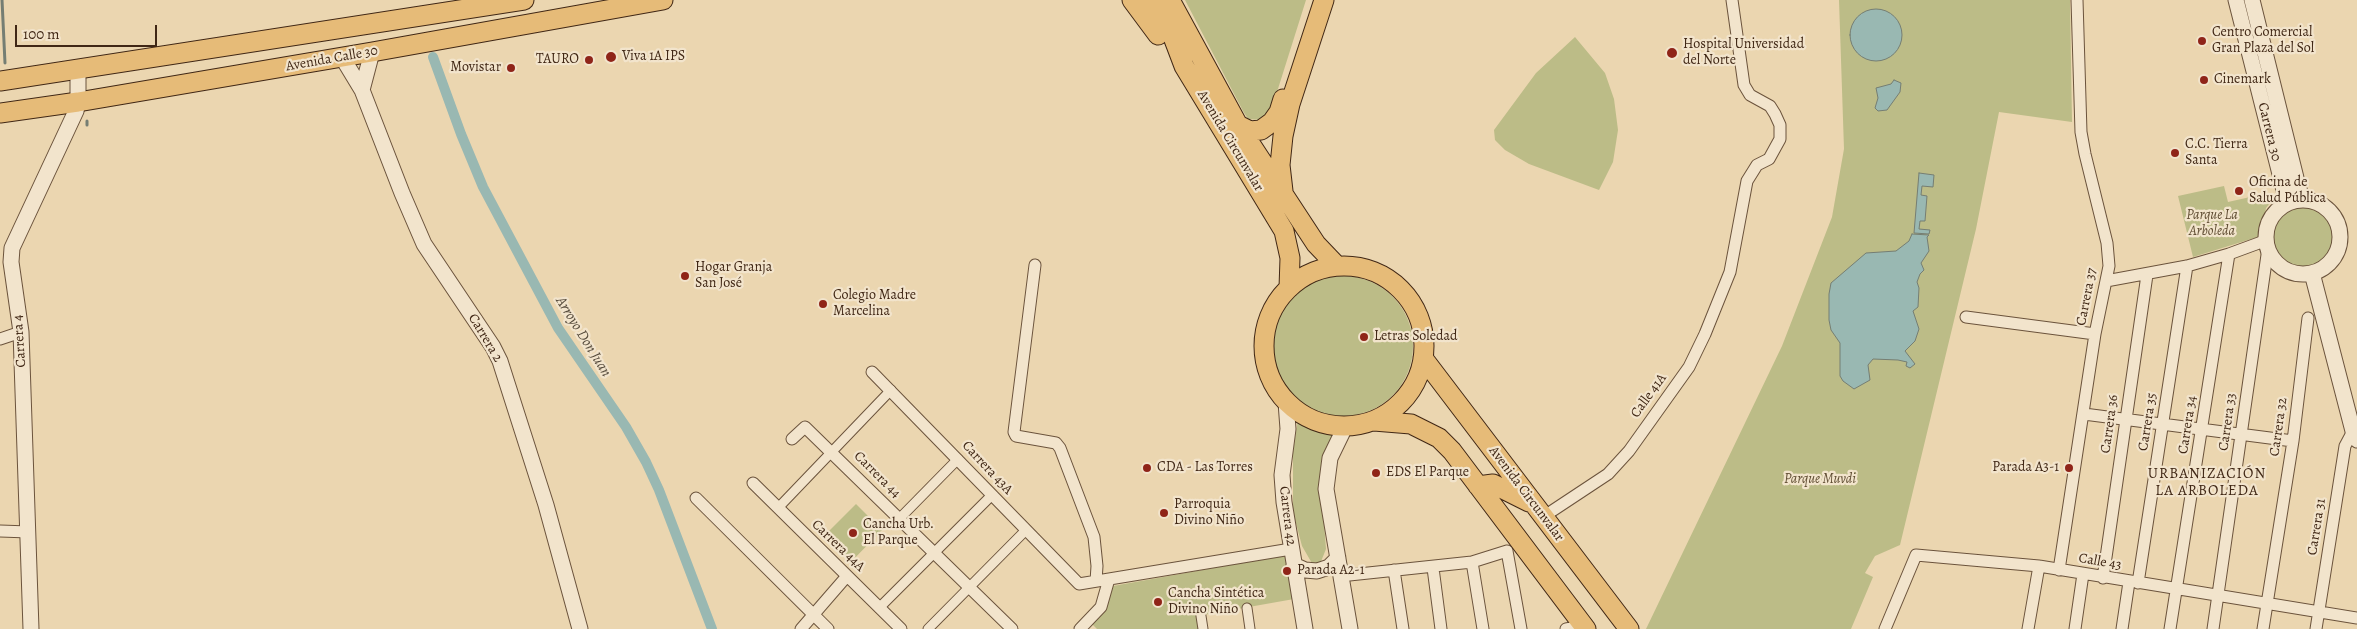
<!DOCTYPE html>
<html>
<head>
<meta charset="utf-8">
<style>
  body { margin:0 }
  #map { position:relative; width:2357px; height:629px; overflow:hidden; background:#ebd6b0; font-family:Alegreya,serif }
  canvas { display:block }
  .scale { position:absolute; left:15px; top:25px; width:142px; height:22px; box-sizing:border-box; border:2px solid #402715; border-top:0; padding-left:6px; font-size:15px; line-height:18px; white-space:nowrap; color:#402715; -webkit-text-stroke:4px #f2e4cc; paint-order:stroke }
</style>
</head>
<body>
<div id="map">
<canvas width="2357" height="629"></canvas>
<div class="scale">100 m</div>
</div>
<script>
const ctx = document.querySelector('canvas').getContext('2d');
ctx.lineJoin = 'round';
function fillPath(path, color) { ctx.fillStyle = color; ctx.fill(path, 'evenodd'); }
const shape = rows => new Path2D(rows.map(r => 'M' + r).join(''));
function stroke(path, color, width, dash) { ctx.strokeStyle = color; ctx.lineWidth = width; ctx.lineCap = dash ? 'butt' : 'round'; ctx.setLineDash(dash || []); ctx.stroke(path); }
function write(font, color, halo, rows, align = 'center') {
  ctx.font = font + ' Alegreya,serif'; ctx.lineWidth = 4.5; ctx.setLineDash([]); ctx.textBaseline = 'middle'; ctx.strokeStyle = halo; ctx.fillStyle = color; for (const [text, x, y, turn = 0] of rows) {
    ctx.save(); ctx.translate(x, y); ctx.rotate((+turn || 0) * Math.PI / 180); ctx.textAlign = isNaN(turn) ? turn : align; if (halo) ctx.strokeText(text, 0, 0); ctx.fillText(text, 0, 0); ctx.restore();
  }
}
fillPath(shape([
  [1185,0,1306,0,1271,111,1261,120,1248,119,1243,111],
  [1839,0,2070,0,2072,122,1999,112,1976,229,1900,545,1875,556,1865,573,1873,577,1851,629,1646,629,1782,346,1832,217,1844,149],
  [1575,37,1605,73,1614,99,1618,130,1613,162,1599,190,1529,164,1505,150,1495,140,1494,130,1536,73],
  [2224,186,2228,202,2268,193,2276,196,2266,208,2261,236,2193,257,2178,196],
  '2270 237a32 32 0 1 1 64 0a32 32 0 1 1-64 0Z',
  '1273 346a70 70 0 1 1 140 0a70 70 0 1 1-140 0Z',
  [1298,420,1315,429,1335,434,1321,483,1326,549,1320,564,1313,565,1302,546,1293,512,1293,451],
  [856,504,882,530,850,563,824,536],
  [1286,555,1294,599,1198,616,1200,629,1097,629,1089,621,1107,607,1113,586]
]), '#bcbc87');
const water = shape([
  '1850 35a26 26 0 1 1 52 0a26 26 0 1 1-52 0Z',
  [1894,80,1901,83,1900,92,1887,110,1878,111,1875,108,1878,98,1876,88,1891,84,1894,80],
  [1919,173,1934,175,1933,187,1922,186,1921,195,1927,196,1925,221,1920,221,1919,229,1930,230,1929,234,1914,233,1919,173],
  [1912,234,1929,235,1927,237,1929,251,1921,263,1924,270,1920,274,1917,282,1919,288,1918,307,1913,311,1919,329,1915,341,1905,351,1915,364,1910,368,1906,366,1907,362,1898,360,1873,359,1868,365,1870,380,1854,389,1843,381,1840,376,1840,343,1831,330,1829,320,1829,294,1831,283,1866,253,1896,251,1909,241,1912,234]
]);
fillPath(water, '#99b8b2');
stroke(water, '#757e73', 1);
stroke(shape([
  [2,0,5,63],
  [87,121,87,125]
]), '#757e73', 3);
stroke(shape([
  [433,57,461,134,483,187,558,328,626,427,646,462,659,490,712,629]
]), '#99b8b2', 10);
const pedestrian = shape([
  [778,508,891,390],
  [900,518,958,459],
  [879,608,992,495],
  [1247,608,1250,629],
  [1201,616,1203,629],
  [928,629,1026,530]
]);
const minor = shape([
  [1035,265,1014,432,1016,436,1056,443,1060,448,1094,537,1097,566,1096,581],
  [2106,281,2187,266,2229,254,2267,240],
  [1966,317,2095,334],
  [0,339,21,332],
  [872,372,1079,584,1291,549],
  [2084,414,2293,441],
  [792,439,805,427,1012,629],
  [753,483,901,629],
  [696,498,828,629],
  [1543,517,1608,474,1629,451,1689,367,1705,334,1730,272,1747,181,1757,165,1769,159,1780,139,1780,125,1775,114,1770,106,1750,95,1744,85,1732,0],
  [0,531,29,532],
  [1507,551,1521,629],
  [1472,562,1483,629],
  [1433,568,1441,629],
  [1394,570,1403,629],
  [2059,570,2095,334,2109,266,2107,243,2085,154,2081,132,2077,0],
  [1340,576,1472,562,1507,551],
  [2103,578,2147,275],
  [2138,583,2187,266],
  [801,629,847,576],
  [1080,629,1101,607,1109,579],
  [1566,629,1583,626],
  [1885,629,1916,555,2039,566,2357,618],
  [2028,629,2039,566],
  [2075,629,2083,574],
  [2122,629,2129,582],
  [2170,629,2229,254],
  [2213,629,2268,248],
  [2263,629,2293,441,2308,318],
  [2316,629,2345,446,2353,431]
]);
const tertiary = shape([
  [2236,0,2285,194,2284,205],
  [2252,0,2299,190,2305,200],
  [342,57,362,90,402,193,424,244,493,347,500,361,546,505,580,629],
  [362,90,372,52],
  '2266 237a37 37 0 1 1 74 0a37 37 0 1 1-74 0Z',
  [2312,273,2353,431,2357,440],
  [1286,402,1288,429,1282,475,1284,502,1305,629],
  [1345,427,1330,458,1326,489,1350,629],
  [1294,565,1305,570,1317,571,1329,567,1338,558],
  [31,629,21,332,11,262,12,248,76,111,78,102,78,69]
]);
const trunk = shape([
  [1132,0,1158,35],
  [1149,0,1173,37,1184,66,1284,231,1290,258,1289,288],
  [1170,0,1238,125,1316,244,1337,266],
  [0,81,524,0],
  [0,113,78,102,372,52,663,0],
  [1238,125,1250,131,1261,130,1272,122,1279,112,1283,99],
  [1283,191,1280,165,1283,136,1290,104,1324,0],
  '1264 346a80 80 0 1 1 160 0a80 80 0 1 1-160 0Z',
  [1423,358,1629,629],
  [1374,421,1411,424,1439,438,1452,451,1586,629],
  [1478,486,1493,484,1529,502]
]);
stroke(pedestrian, '#6b533c', 11);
stroke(minor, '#6b533c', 13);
stroke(tertiary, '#6b533c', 17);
stroke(trunk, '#402715', 21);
stroke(pedestrian, '#f2e4cc', 9);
stroke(minor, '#f2e4cc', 11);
stroke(tertiary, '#f2e4cc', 15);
stroke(trunk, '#e6bb78', 19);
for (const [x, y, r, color] of [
  [2202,41,5,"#8f2418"],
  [1672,53,6,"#8f2418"],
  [611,57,6,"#8f2418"],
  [589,60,5,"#8f2418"],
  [511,68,5,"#8f2418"],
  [2204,80,5,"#8f2418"],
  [2175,153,5,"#8f2418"],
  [2239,191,5,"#8f2418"],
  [685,276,5,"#8f2418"],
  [823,304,5,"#8f2418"],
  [1364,337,5,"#8f2418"],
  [1147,468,5,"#8f2418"],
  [2069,468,5,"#8f2418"],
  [1376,473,5,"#8f2418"],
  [1164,513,5,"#8f2418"],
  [853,533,5,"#8f2418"],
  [1287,571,5,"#8f2418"],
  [1158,602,5,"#8f2418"]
]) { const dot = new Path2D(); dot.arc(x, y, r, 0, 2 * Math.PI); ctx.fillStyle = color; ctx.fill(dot); stroke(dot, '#f2e4cc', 2); }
write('14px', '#402715', '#f2e4cc', [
  ["Centro Comercial",2212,33],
  ["Gran Plaza del Sol",2212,49],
  ["Hospital Universidad",1683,45],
  ["del Norte",1683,61],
  ["Viva 1A IPS",622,57],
  ["TAURO",579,60,"right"],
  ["Movistar",501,68,"right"],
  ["Cinemark",2214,80],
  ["C.C. Tierra",2185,145],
  ["Santa",2185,161],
  ["Oficina de",2249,183],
  ["Salud Pública",2249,199],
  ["Hogar Granja",695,268],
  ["San José",695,284],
  ["Colegio Madre",833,296],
  ["Marcelina",833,312],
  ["Letras Soledad",1374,337],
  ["CDA - Las Torres",1157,468],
  ["Parada A3-1",2059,468,"right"],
  ["EDS El Parque",1386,473],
  ["Parroquia",1174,505],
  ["Divino Niño",1174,521],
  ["Cancha Urb.",863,525],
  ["El Parque",863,541],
  ["Parada A2-1",1297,571],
  ["Cancha Sintética",1168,594],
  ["Divino Niño",1168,610]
], 'left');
write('14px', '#402715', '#f2e4cc', [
  ["Avenida Calle 30",332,59,-10],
  ["Carrera 30",2269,132,76],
  ["Avenida Circunvalar",1230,141,59],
  ["Carrera 37",2087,297,-79],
  ["Carrera 2",485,338,59],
  ["Carrera 4",20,341,-94],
  ["Calle 41A",1649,396,-54],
  ["Carrera 35",2148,422,-81],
  ["Carrera 33",2228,422,-82],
  ["Carrera 36",2110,424,-82],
  ["Carrera 34",2188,425,-81],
  ["Carrera 32",2279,427,-82],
  ["Carrera 43A",987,468,47],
  ["Carrera 44",877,475,45],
  ["Avenida Circunvalar",1526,494,53],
  ["Carrera 42",1287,516,83],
  ["Carrera 31",2317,527,-81],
  ["Carrera 44A",838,546,44],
  ["Calle 43",2100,562,10]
]);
write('italic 14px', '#5f4c32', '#f2e4cc', [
  ["Parque La",2212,216],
  ["Arboleda",2212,232],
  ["Parque Muvdi",1820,480]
]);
write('italic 15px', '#564b3c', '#f2e4cc', [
  ["Arroyo Don Juan",583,337,58]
]);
ctx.letterSpacing = '1px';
write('15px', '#402715', '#f2e4cc', [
  ["URBANIZACIÓN",2207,474],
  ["LA ARBOLEDA",2207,491]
]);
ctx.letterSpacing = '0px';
</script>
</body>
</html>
